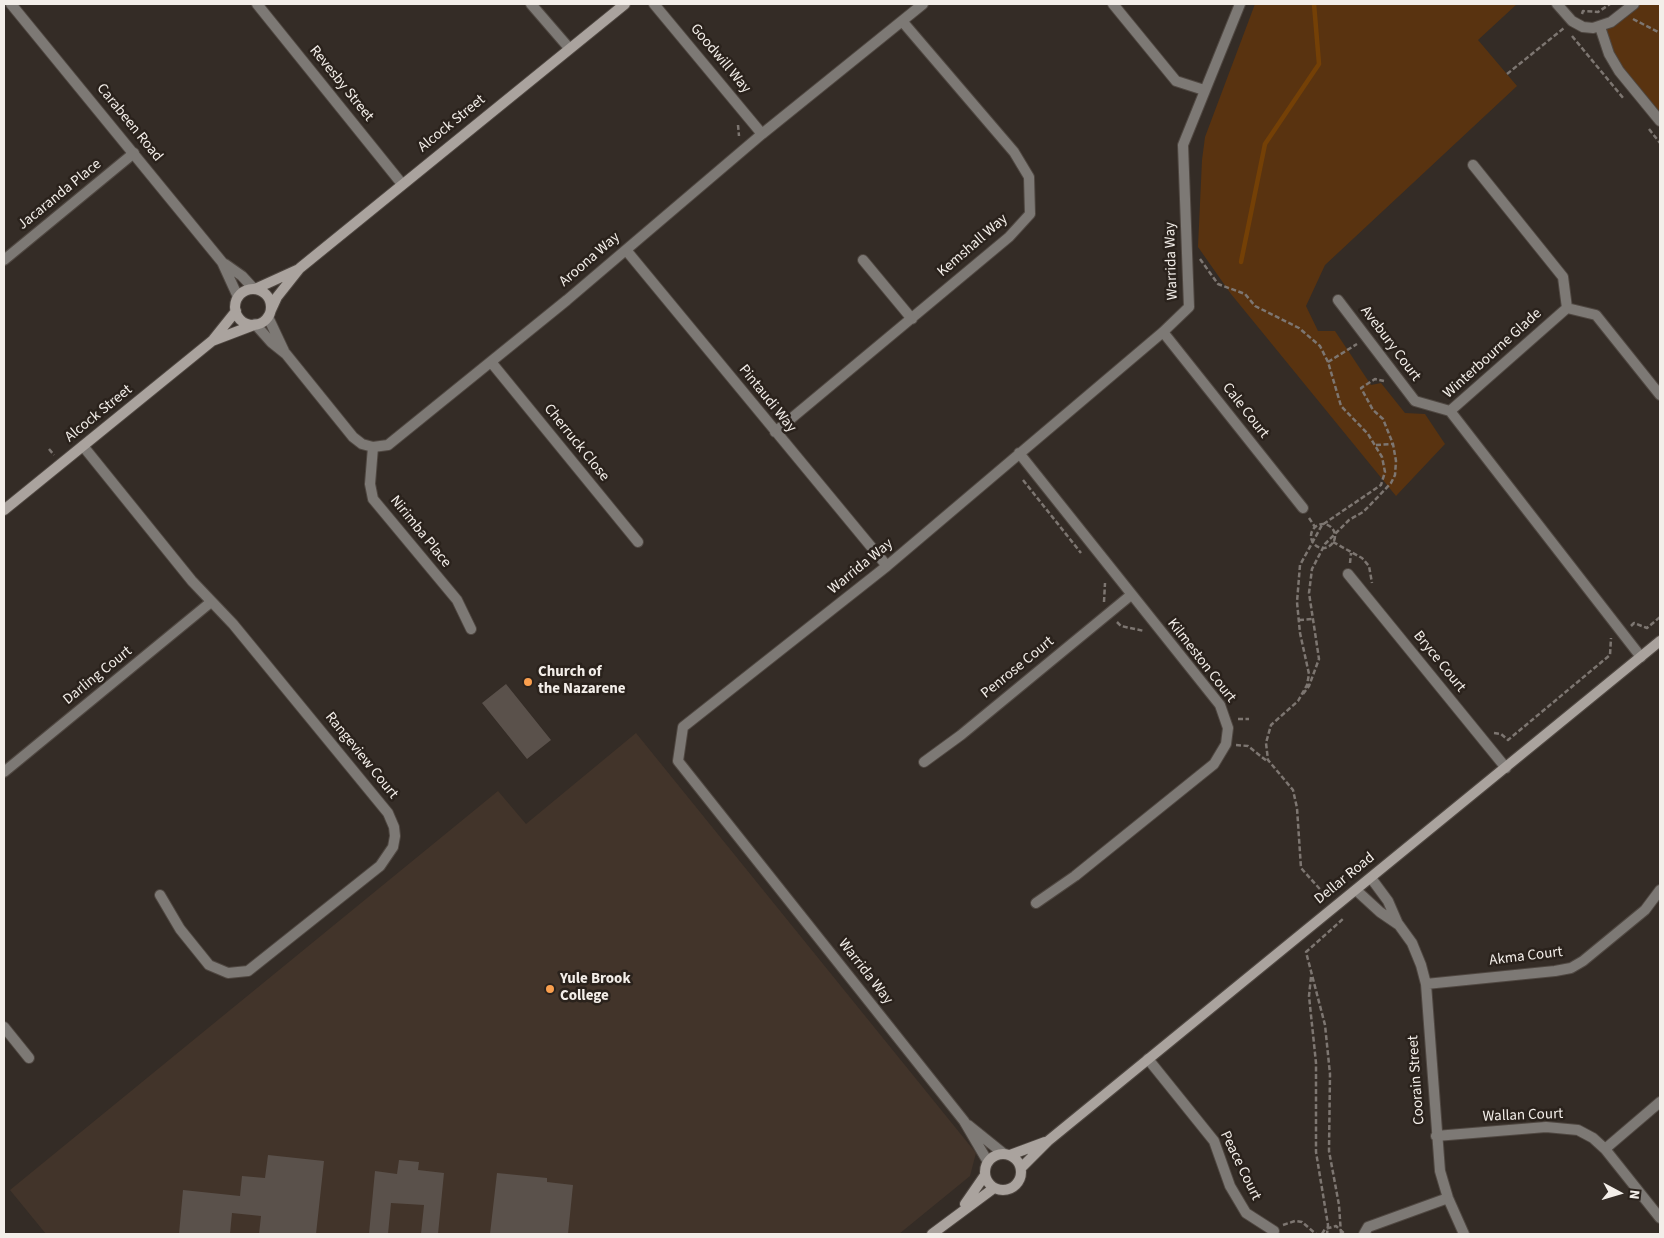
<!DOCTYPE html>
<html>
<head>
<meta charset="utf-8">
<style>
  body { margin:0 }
  #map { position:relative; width:1664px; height:1238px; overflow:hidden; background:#342c26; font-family:"Source Sans 3",sans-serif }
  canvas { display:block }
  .frame { position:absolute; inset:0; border:5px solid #f3eee9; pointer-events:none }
  .north { position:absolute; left:1594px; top:1168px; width:50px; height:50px; -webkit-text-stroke:4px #2a221c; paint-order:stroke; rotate:96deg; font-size:14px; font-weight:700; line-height:20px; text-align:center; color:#f3eee9 }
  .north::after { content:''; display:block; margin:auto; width:18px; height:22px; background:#f3eee9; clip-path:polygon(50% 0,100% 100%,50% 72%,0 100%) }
</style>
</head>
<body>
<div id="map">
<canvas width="1664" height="1238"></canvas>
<div class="frame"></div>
<div class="north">N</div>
</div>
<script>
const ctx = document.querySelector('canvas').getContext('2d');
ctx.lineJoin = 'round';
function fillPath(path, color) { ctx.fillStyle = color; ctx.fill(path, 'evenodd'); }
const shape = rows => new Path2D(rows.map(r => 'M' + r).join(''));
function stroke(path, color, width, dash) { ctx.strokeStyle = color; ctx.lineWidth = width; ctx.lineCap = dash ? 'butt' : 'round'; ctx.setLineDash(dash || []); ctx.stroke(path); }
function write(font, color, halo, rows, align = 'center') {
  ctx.font = font + ' "Source Sans 3",sans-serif'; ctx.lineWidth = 5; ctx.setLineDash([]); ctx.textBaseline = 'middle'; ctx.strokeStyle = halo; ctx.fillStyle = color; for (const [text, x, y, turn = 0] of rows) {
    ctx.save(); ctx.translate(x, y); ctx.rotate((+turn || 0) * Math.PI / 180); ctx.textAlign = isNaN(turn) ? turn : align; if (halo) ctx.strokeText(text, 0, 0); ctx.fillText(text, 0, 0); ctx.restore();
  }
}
fillPath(shape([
  [636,733,976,1153,970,1176,899,1234,46,1234,10,1190,498,791,526,824]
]), '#42342a');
fillPath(shape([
  [1255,4,1517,4,1478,40,1517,86,1325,265,1306,306,1318,331,1335,331,1371,385,1381,383,1405,413,1425,414,1445,444,1396,496,1231,294,1198,247,1202,160,1205,137],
  [1630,4,1660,4,1660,118,1606,47,1600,27]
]), '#593310');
stroke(shape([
  [1241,262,1265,144,1319,64,1314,4]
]), '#744006', 4.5);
fillPath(shape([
  [506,684,551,740,527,759,482,703],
  [268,1155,324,1161,316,1234,259,1234,261,1216,232,1213,230,1234,179,1234,183,1190,240,1196,242,1176,265,1178],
  [399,1160,419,1162,418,1170,444,1173,438,1234,421,1234,424,1205,391,1203,388,1234,369,1234,375,1171,397,1174],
  [497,1173,547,1178,547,1182,573,1185,568,1234,490,1234]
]), '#5a514b');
const minor = shape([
  [257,4,402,184],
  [531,4,569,48],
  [654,4,762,134],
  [1113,4,1176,81,1204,90],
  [1557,4,1572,21,1583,27,1593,28,1611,22,1634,4],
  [1600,27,1609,54,1619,71,1660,121],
  [1473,165,1563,277,1567,308,1450,411,1641,657],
  [626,250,887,566],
  [4,260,134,153],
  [863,260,912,319],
  [1338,300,1415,401,1450,411],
  [1567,308,1596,315,1660,395],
  [268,317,284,351],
  [255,324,271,342,286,354,353,437,362,444,373,447,388,445,567,300,762,134,923,4],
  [1163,332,1303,508],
  [491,362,638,542],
  [775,432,1009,237,1030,214,1029,177,1014,152,902,21],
  [83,446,192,581,233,624,388,813,394,827,395,836,393,847,380,866,248,971,228,973,209,965,180,929,160,895],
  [373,447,370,484,373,499,457,600,471,629],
  [1019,453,1220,705,1228,728,1226,744,1214,764,1075,876,1036,903],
  [1348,574,1506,768],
  [924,762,961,735,1131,595],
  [4,772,211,602],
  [1371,878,1388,901,1398,924],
  [1356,890,1380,912,1399,925,1412,943,1421,965,1426,984,1440,1171,1448,1198,1464,1234],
  [1426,984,1555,971,1571,968,1583,961,1645,910,1660,890],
  [4,1027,29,1058],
  [1148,1059,1214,1141,1230,1186,1246,1213,1274,1231],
  [968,1125,1004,1154],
  [1436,1136,1546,1127,1578,1130,1593,1138,1605,1149,1660,1218],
  [1605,1149,1660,1102],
  [988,1162,964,1121,678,761,683,727,887,566,1163,332,1189,307,1183,145,1240,4],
  [1364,1234,1368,1227,1448,1198]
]);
const tertiary = shape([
  [11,4,222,262,238,297],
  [225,264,242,276,254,289]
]);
const secondary = shape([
  [255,289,299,269],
  '235 307a18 18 0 1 1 36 0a18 18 0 1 1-36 0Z',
  [271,310,277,297,300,268,625,4],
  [212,341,254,325],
  [4,510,212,341,236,311],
  '985 1172a18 18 0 1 1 36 0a18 18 0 1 1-36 0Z',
  [1010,1155,1045,1142],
  [1021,1168,1048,1141,1660,641],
  [965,1204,985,1175],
  [932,1234,994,1188]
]);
stroke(minor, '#4f4741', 12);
stroke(tertiary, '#4f4741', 12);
stroke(secondary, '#4f4741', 12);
stroke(shape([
  [1582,14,1583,11,1598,12,1610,4],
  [1633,19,1660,33],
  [1572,36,1624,99],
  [1507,74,1564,28],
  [738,125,739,136],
  [1649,129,1660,143],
  [1200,259,1218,284,1245,294,1255,306,1299,328,1320,346,1328,362,1341,406,1368,434,1382,457,1385,472,1381,485,1322,525,1300,565,1297,602,1300,633,1309,674,1307,685,1298,701,1271,725,1266,743,1268,760,1293,790,1297,808,1301,868,1327,897],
  [1328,362,1357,344],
  [1376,445,1393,444],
  [49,449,54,455],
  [1023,480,1081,553],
  [1309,518,1315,527],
  '1311 536a12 12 0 1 1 24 0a12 12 0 1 1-24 0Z',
  [1333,542,1362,558,1369,566,1372,583],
  [1350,563,1351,553],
  [1104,602,1105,583],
  [1299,620,1313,619],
  [1117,622,1121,626,1144,631],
  [1631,626,1634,623,1647,628,1660,617],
  [1303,694,1309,686,1319,659,1309,593,1312,569,1325,544,1349,520,1363,512,1375,500,1391,483,1395,475,1396,461,1393,444,1383,419,1373,410,1361,388,1375,379,1384,381],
  [1238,719,1249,719],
  [1494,733,1501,734,1508,740,1610,655,1611,638],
  [1236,745,1248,746,1268,762],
  [1311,977,1309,996,1316,1063,1316,1152,1328,1225,1327,1234],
  [1283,1225,1295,1221,1302,1222,1316,1234],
  [1322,1234,1325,1229,1336,1226,1345,1234],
  [1341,1234,1339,1205,1329,1151,1330,1074,1325,1025,1306,952,1344,918]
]), '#7d7671', 2.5, [5, 2.5]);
stroke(minor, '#7d7975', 10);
stroke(tertiary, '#7d7975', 10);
stroke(secondary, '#aaa39e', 10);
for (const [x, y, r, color] of [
  [528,682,5,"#fa9f4e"],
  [550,989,5,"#fa9f4e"]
]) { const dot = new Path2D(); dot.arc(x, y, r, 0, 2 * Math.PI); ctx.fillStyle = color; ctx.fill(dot); stroke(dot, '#2a221c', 2); }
write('15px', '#f3eee9', '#2a221c', [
  ["Goodwill Way",720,59,50],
  ["Revesby Street",341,84,51],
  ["Carabeen Road",129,123,51],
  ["Alcock Street",452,124,-39],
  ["Jacaranda Place",60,195,-39],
  ["Kemshall Way",973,246,-41],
  ["Aroona Way",590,260,-41],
  ["Warrida Way",1172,261,-92],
  ["Avebury Court",1390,344,53],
  ["Winterbourne Glade",1493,354,-42],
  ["Pintaudi Way",767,399,51],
  ["Cale Court",1245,411,52],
  ["Alcock Street",99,414,-39],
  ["Cherruck Close",576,443,51],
  ["Nirimba Place",420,532,51],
  ["Warrida Way",861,567,-39],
  ["Kilmeston Court",1201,661,52],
  ["Bryce Court",1439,662,51],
  ["Penrose Court",1018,668,-39],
  ["Darling Court",98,676,-39],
  ["Rangeview Court",361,756,51],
  ["Dellar Road",1345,879,-39],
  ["Akma Court",1526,957,-7],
  ["Warrida Way",865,972,52],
  ["Coorain Street",1417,1080,-94],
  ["Wallan Court",1523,1116,-2],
  ["Peace Court",1240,1166,64]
]);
write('bold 15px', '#f3eee9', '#2a221c', [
  ["Church of",538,673],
  ["the Nazarene",538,690],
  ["Yule Brook",560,980],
  ["College",560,997]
], 'left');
</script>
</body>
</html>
